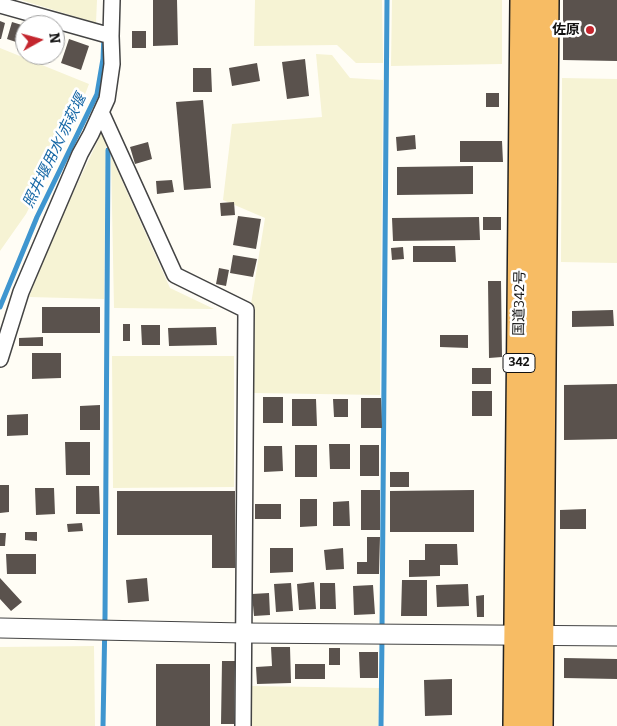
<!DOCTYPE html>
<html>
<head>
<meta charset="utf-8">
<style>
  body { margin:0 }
  #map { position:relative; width:617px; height:726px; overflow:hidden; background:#fffdf5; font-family:Bitter,serif }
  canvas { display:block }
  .north { position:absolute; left:15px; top:15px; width:50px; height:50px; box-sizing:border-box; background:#fff; border:1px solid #a0a0a0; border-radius:50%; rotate:83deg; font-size:14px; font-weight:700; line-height:20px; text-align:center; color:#111 }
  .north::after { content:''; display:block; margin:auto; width:18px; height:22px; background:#c4262e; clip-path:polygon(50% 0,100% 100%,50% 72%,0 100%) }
</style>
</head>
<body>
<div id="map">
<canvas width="617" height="726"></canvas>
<div class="north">N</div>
</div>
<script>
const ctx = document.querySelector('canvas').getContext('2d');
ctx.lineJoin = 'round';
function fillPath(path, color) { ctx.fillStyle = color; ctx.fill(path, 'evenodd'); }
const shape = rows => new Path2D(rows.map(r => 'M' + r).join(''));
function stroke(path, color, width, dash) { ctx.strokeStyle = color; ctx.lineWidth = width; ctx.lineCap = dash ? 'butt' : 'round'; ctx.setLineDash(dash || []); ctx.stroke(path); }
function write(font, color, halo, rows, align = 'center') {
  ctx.font = font + ' Bitter,"Noto Sans JP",serif'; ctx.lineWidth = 5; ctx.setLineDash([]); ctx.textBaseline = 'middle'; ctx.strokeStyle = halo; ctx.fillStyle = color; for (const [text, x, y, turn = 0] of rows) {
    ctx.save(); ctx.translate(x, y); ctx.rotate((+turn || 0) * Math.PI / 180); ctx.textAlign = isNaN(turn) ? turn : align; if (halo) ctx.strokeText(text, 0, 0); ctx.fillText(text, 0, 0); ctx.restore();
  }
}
fillPath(shape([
  [21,0,97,0,96,23],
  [255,0,382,0,383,63,356,63,337,45,254,46],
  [392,0,502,0,502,64,391,66],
  [0,48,89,84,81,105,26,214,0,251],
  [316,54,332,55,350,78,383,80,380,395,254,393,251,304,265,218,223,200,232,124,322,117],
  [562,78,617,79,617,263,561,262],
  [102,132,106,139,104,299,29,297,53,235],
  [111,156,170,288,214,309,114,308],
  [112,356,234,356,234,487,113,488],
  [94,646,95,726,0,726,0,647],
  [250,686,379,688,378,726,250,726]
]), '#f6f3d4');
stroke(shape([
  [0,307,37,217,97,94,103,59,104,35],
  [382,629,387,0],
  [103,726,105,616,108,150],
  [381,726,382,638]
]), '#3f96cf', 5);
fillPath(shape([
  [153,0,177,0,178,45,153,46],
  [563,0,617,0,617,61,563,60],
  [0,21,5,23,1,39,0,39],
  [12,22,25,26,25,45,7,39],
  [132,31,146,31,146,48,132,48],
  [69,39,89,46,81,70,61,63],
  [305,59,309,96,287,99,282,62],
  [257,63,260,81,232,86,229,68],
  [193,68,211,68,212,92,193,92],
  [486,93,499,93,499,107,486,107],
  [203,100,211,188,184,190,176,102],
  [415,135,416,149,397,151,396,137],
  [460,141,502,141,503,162,460,162],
  [148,142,152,159,135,164,130,147],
  [473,166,473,194,397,195,397,167],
  [172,180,174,192,157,194,156,181],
  [234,202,235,215,221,216,220,203],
  [238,216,261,219,256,249,233,245],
  [479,217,480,240,393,241,392,218],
  [483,217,501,217,501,230,483,230],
  [413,246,455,246,456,262,413,262],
  [403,247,404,259,392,260,391,248],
  [233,255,257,259,253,277,230,273],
  [219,268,229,270,226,286,216,284],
  [488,281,501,281,502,357,489,358],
  [42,307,100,307,100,333,42,333],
  [613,310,614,326,572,327,572,311],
  [123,324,130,324,130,341,123,341],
  [141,325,160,325,160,345,142,345],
  [216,327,217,345,169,346,168,328],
  [440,335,468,335,468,348,440,347],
  [43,337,43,346,19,346,19,338],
  [32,353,61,353,61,378,32,379],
  [472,368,491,368,491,384,472,384],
  [617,384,617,439,564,440,564,385],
  [472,391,492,391,492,416,472,416],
  [263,397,283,397,283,423,263,423],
  [361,398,381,398,382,428,361,428],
  [292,399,316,399,317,426,292,426],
  [333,399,348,399,348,417,334,417],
  [100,405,100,430,80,430,80,406],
  [28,414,28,435,7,436,7,415],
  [65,442,90,442,90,475,66,475],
  [329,444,350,444,350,469,330,469],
  [295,445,317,445,317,477,295,477],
  [360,445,379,445,379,476,360,476],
  [264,446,282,446,283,471,264,472],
  [390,472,409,472,409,487,390,487],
  [0,485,9,485,9,512,0,513],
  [76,486,99,486,100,514,76,514],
  [35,488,54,488,55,514,36,515],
  [361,490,380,490,380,530,361,530],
  [474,490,474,532,390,532,390,491],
  [117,491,235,491,235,568,212,568,212,535,117,535],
  [300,499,317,499,317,526,300,527],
  [349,501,350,526,333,526,333,502],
  [255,504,281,504,281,519,255,519],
  [586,509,586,529,560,529,560,510],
  [82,523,83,531,68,532,67,524],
  [25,532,37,532,37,541,25,540],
  [0,533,6,533,5,546,0,546],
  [367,537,380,537,379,574,357,574,357,562,367,562],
  [425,544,457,544,458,565,440,565,440,576,409,577,409,560,425,560],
  [270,548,293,548,293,572,270,573],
  [343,548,344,569,326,570,324,550],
  [6,554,36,554,36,574,7,574],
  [0,578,22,602,11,611,0,599],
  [147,578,149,601,128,603,126,580],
  [402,580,427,580,427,616,401,616],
  [314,582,316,609,299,610,297,584],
  [291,583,293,611,276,612,274,584],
  [320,583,335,583,336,609,320,609],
  [468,584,469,606,437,607,436,585],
  [373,585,375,614,354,615,353,586],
  [269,593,270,615,254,616,252,594],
  [484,595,484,617,477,617,476,596],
  [271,647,290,647,291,683,257,684,256,667,272,666],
  [329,648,340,648,340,665,329,665],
  [359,652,378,652,378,678,360,678],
  [564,658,617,659,617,679,564,678],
  [222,661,235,661,234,724,221,724],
  [156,664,210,664,210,726,156,726],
  [295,664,325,664,325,679,295,679],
  [452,679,452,715,425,716,424,680]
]), '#5a524d');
const minor = shape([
  [0,5,111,36],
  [101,112,175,275,246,310,243,726],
  [0,359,21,292,80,154,91,134,107,99,112,64,111,36,112,0]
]);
const tertiary = shape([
  [0,628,244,633,617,636]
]);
const trunk = shape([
  [516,726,523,0],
  [540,726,546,0]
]);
stroke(minor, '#444', 18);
stroke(tertiary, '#444', 21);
stroke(trunk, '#222', 28);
stroke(minor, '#fff', 15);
stroke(tertiary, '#fff', 19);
stroke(trunk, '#f7bc64', 25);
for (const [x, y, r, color] of [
  [590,30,5,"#c4262e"]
]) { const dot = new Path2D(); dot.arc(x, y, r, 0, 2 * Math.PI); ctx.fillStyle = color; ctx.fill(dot); stroke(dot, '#fff', 2); }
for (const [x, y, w] of [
  [519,363,32]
]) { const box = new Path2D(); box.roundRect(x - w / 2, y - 9.5, w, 19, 4); ctx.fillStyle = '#fff'; ctx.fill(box); stroke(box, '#111', 1); }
write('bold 12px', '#111', null, [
  ["342",519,363]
]);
write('bold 14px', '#111', '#fff', [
  ["佐原",580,30]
], 'right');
write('14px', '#111', '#fff', [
  ["国道342号",520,303,-89]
]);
write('italic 15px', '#1768a6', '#fff', [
  ["照井堰用水/赤萩堰",55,151,-64]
]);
</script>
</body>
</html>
